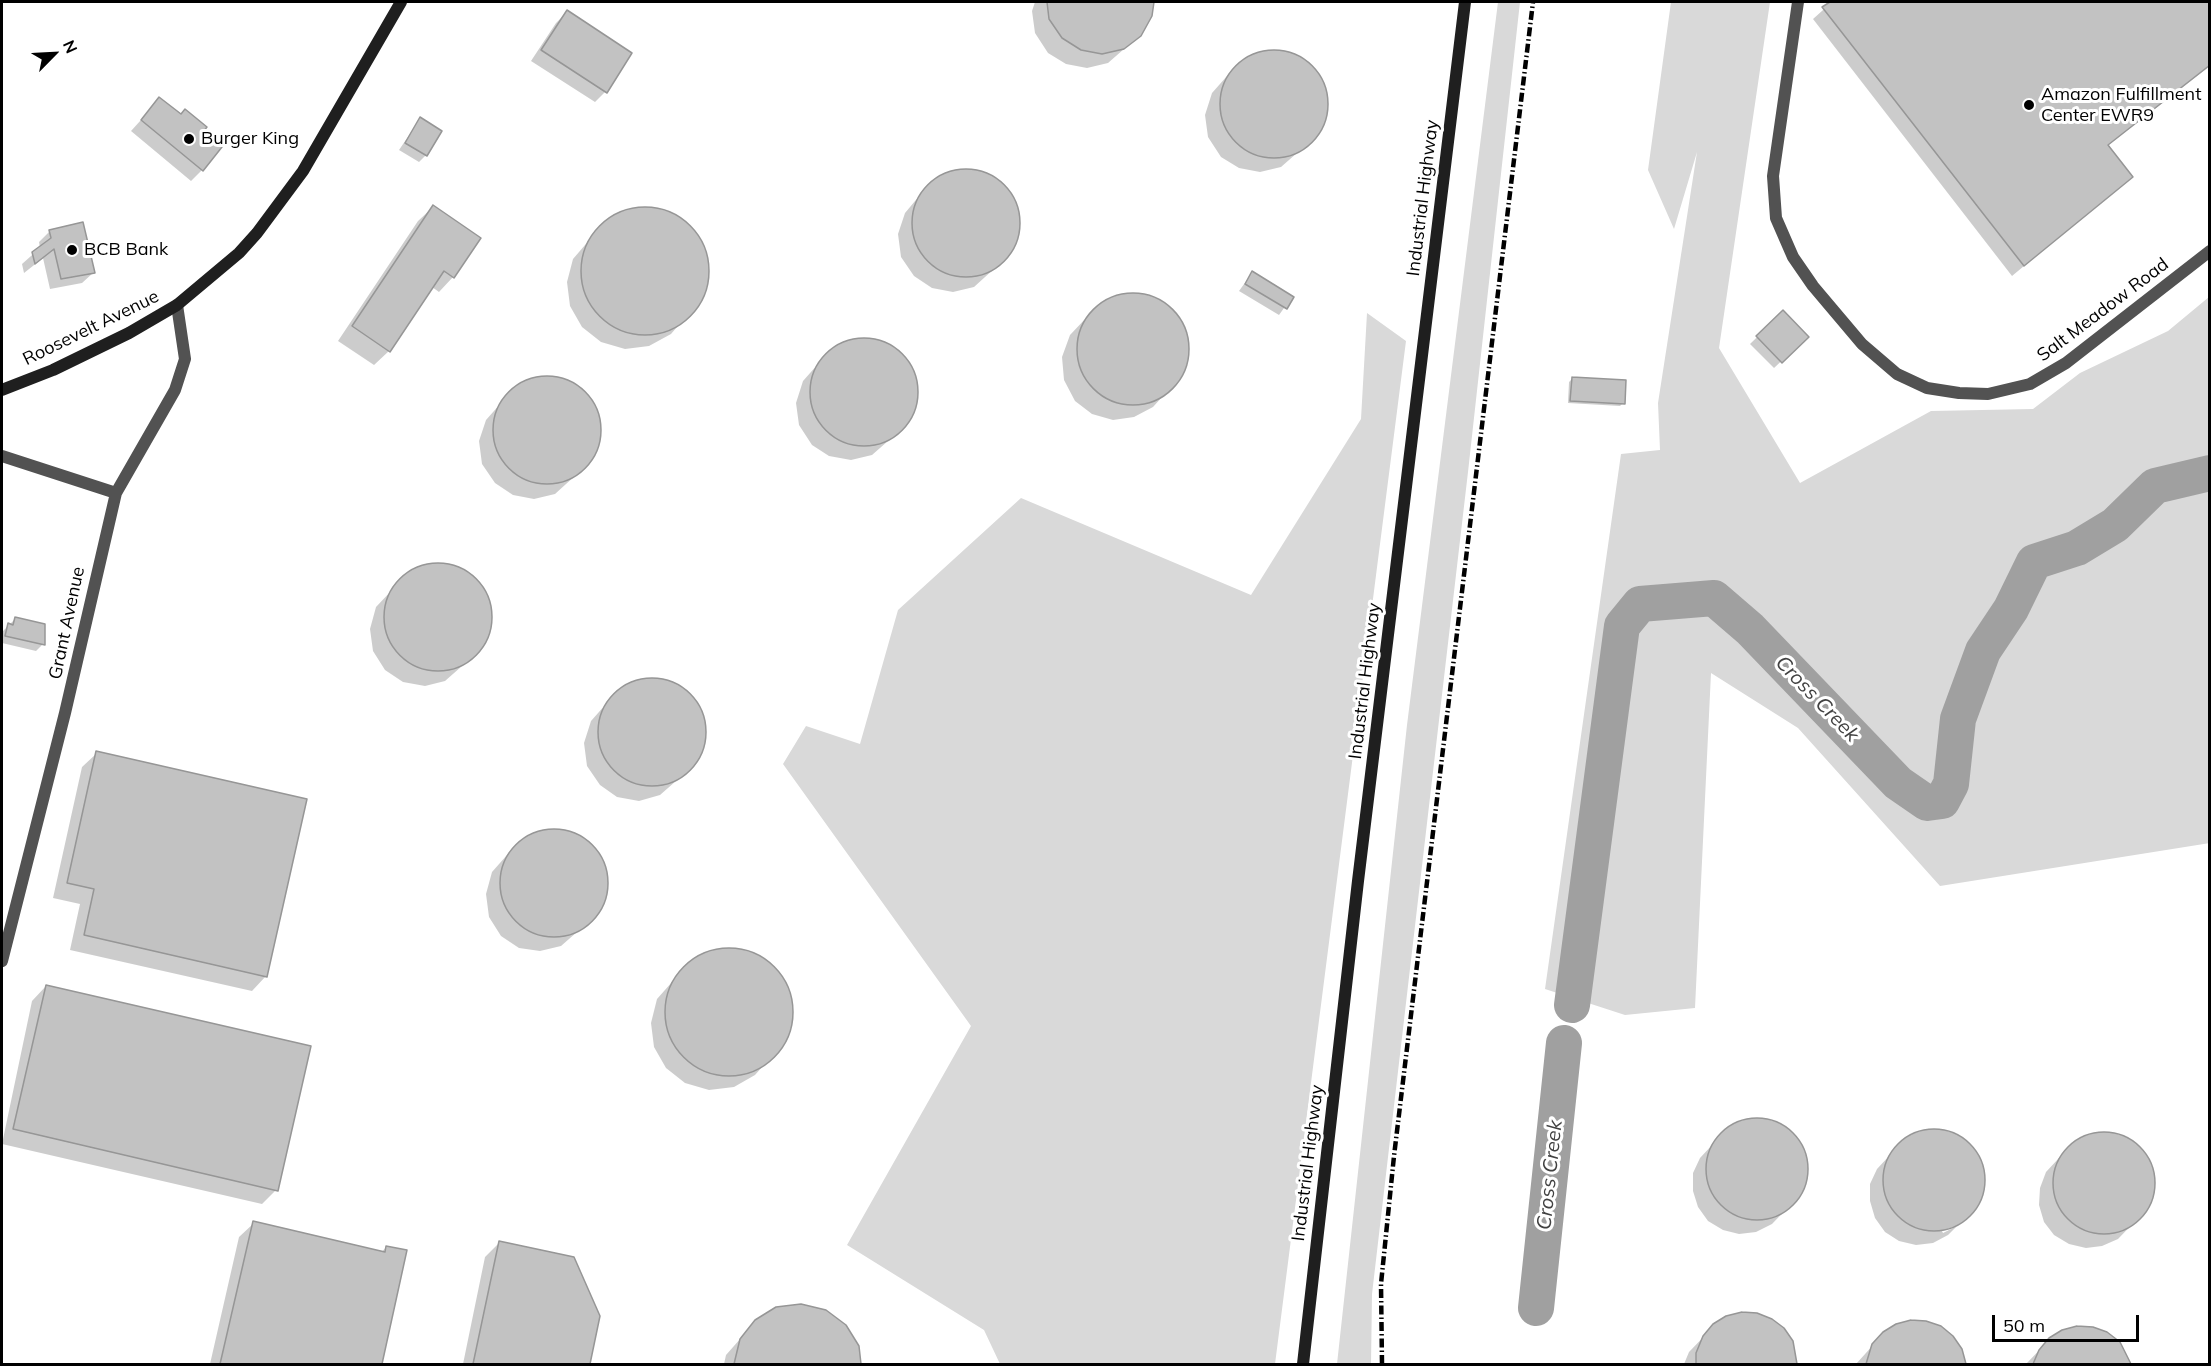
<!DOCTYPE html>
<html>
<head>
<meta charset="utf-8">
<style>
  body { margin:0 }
  #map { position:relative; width:2211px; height:1366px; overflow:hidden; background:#fff; font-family:Mulish,sans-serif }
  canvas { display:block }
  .frame { position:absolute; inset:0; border:3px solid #000; pointer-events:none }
  .north { position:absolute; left:24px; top:24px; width:60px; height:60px; -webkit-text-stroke:4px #fff; paint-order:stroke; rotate:66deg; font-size:16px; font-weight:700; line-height:24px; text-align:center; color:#000 }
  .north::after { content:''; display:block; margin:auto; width:21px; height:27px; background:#000; clip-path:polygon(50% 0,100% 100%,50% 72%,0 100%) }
  .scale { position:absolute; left:1992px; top:1315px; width:147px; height:27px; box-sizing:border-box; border:3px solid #000; border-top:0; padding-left:8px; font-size:18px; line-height:21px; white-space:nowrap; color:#000; -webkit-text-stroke:4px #fff; paint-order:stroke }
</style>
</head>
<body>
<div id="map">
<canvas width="2211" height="1366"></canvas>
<div class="frame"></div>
<div class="north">N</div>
<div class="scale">50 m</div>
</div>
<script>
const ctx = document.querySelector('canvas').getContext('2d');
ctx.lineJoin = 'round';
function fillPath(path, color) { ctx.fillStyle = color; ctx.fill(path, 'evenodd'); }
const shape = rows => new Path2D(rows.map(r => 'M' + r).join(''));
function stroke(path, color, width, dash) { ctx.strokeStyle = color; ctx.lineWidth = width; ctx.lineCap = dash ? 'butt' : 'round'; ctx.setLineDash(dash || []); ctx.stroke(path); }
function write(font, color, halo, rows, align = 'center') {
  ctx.font = font + ' Mulish,sans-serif'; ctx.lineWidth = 6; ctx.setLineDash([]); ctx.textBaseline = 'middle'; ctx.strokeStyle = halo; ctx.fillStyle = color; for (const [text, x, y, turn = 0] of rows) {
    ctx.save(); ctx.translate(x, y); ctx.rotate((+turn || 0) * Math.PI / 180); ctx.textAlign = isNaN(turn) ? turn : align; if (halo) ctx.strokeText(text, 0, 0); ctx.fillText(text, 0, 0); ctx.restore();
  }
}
fillPath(shape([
  [1498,2,1520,2,1468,472,1372,1294,1371,1364,1337,1364,1407,725],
  [1671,2,1770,2,1719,348,1800,483,1931,411,2033,409,2080,373,2168,331,2209,297,2210,843,1940,886,1798,728,1711,673,1695,1008,1625,1015,1545,989,1621,454,1660,450,1658,403,1697,152,1674,229,1648,170],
  [1367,313,1406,341,1275,1364,1000,1364,984,1330,847,1245,971,1026,783,764,806,726,860,744,898,610,1021,498,1251,595,1361,419]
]), '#d9d9d9');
fillPath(shape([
  [1035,2,1152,2,1151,16,1140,35,1108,63,1087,68,1066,64,1048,53,1035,33,1032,11],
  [1832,2,2210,2,2210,66,2107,146,2131,177,2012,276,1813,19],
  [567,12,605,92,595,102,531,61,556,23],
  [1263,52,1286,52,1301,58,1313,69,1322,83,1326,98,1324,120,1313,139,1281,167,1260,172,1239,168,1221,157,1208,137,1205,115,1212,93,1227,76,1242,61],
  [160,99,201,132,202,170,191,181,131,131],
  [420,119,426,155,419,162,399,150],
  [956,171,979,172,994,178,1006,189,1015,202,1019,218,1017,239,1006,258,974,287,953,292,932,288,914,276,901,257,898,234,905,213,920,195,936,180],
  [433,207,453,277,439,292,432,287,389,351,374,365,338,341,418,221],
  [648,208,672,214,692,229,704,250,708,274,701,299,671,334,649,346,625,349,601,342,582,327,570,306,567,282,573,259,603,224,624,211],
  [50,231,93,273,82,283,50,289,43,258,24,273,22,264,40,248,39,242],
  [1252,273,1292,297,1279,315,1239,291],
  [1123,294,1147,295,1164,304,1178,317,1186,335,1188,354,1182,375,1153,407,1134,417,1113,420,1092,414,1075,401,1064,380,1062,357,1070,335,1086,318,1102,303],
  [1783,312,1807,337,1774,368,1750,344],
  [854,340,877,340,892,347,904,357,913,371,917,386,914,408,904,427,872,455,851,460,829,456,812,445,799,425,796,403,803,381,818,364,833,349],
  [537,378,560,379,575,385,587,396,596,409,600,425,598,446,587,465,555,494,534,499,513,495,495,483,482,464,479,441,486,420,501,403,516,387],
  [1572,379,1623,403,1620,406,1568,403,1569,382],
  [428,566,451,566,465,572,478,583,486,597,490,612,488,634,478,652,445,681,425,686,403,682,385,670,373,651,370,629,376,607,392,590,407,574],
  [15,619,43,644,36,651,2,643,2,632],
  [642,680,665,681,680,687,692,697,701,711,705,726,703,748,692,767,660,795,639,801,617,797,600,785,587,766,584,743,591,721,606,704,621,689],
  [97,753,266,976,252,991,70,950,80,904,53,898,82,767],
  [543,831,566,832,581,838,593,848,602,862,606,878,604,899,593,918,561,946,540,951,519,948,501,936,489,917,486,894,492,872,507,855,523,840],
  [732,949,756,955,776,970,788,991,792,1015,786,1040,755,1075,734,1087,709,1090,685,1083,666,1068,654,1047,651,1023,657,999,687,965,708,952],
  [46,986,276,1190,262,1204,2,1144,32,1001],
  [1753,1119,1768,1120,1781,1125,1794,1135,1802,1147,1807,1164,1806,1181,1799,1196,1772,1224,1756,1232,1739,1234,1723,1230,1708,1221,1698,1207,1693,1191,1693,1173,1700,1158,1725,1131,1738,1123],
  [1929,1130,1944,1131,1958,1136,1970,1146,1979,1158,1983,1175,1982,1192,1975,1207,1963,1220,1942,1231,1943,1233,1957,1226,1948,1235,1933,1243,1916,1245,1899,1241,1885,1232,1875,1218,1870,1201,1870,1184,1877,1169,1902,1142,1915,1134],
  [2099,1134,2114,1135,2140,1149,2148,1162,2153,1178,2152,1195,2145,1211,2118,1239,2102,1246,2086,1248,2069,1244,2054,1235,2044,1222,2039,1205,2040,1188,2046,1172,2071,1145,2084,1137],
  [254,1223,381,1253,386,1247,406,1251,380,1364,210,1364,239,1237],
  [499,1243,599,1317,589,1364,463,1364,485,1257],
  [756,1321,857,1347,860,1364,724,1364,726,1355],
  [1714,1326,1796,1358,1795,1364,1684,1364,1689,1352],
  [1884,1333,1960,1349,1965,1364,1856,1364],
  [2050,1339,2118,1343,2130,1364,2026,1364]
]), '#0003');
stroke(shape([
  [1572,1005,1622,626,1640,604,1714,598,1750,629,1898,783,1927,803,1942,801,1951,784,1958,719,1983,651,2011,609,2034,562,2077,548,2115,525,2155,486,2210,473],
  [1536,1308,1564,1043]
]), '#a0a0a0', 36);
const building = shape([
  [1047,2,1154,2,1152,16,1141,36,1124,49,1102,54,1081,50,1062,38,1049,19,1047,2],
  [1830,2,2210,2,2210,65,2108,145,2133,177,2024,266,1822,7,1830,2],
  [567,10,632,53,607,93,541,50,567,10],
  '1220 104a54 54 0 1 1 108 0a54 54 0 1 1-108 0Z',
  [159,97,181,114,185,109,207,127,203,132,222,147,203,171,141,120,159,97],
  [420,117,442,131,427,156,405,143,420,117],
  '912 223a54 54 0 1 1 108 0a54 54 0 1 1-108 0Z',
  [433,205,481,238,454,278,444,271,390,352,352,326,433,205],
  '581 271a64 64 0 1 1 128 0a64 64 0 1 1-128 0Z',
  [83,222,95,273,61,279,54,249,35,264,32,252,51,238,49,230,83,222],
  [1252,271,1294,297,1287,309,1245,284,1252,271],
  '1077 349a56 56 0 1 1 112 0a56 56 0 1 1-112 0Z',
  [1783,310,1809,337,1782,363,1756,336,1783,310],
  '810 392a54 54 0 1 1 108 0a54 54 0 1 1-108 0Z',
  '493 430a54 54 0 1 1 108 0a54 54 0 1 1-108 0Z',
  [1572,377,1626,380,1625,404,1570,401,1572,377],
  '384 617a54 54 0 1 1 108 0a54 54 0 1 1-108 0Z',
  [15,617,45,624,45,645,5,636,8,623,13,625,15,617],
  '598 732a54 54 0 1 1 108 0a54 54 0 1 1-108 0Z',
  [96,751,307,799,267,977,84,935,94,889,67,883,96,751],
  '500 883a54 54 0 1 1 108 0a54 54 0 1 1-108 0Z',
  '665 1012a64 64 0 1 1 128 0a64 64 0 1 1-128 0Z',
  [46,985,311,1046,278,1191,13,1129,46,985],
  '1706 1169a51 51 0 1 1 102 0a51 51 0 1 1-102 0Z',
  '1883 1180a51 51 0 1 1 102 0a51 51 0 1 1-102 0Z',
  '2053 1183a51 51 0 1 1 102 0a51 51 0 1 1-102 0Z',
  [253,1221,385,1252,386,1246,407,1250,382,1364,220,1364,253,1221],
  [499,1241,574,1257,600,1316,590,1364,473,1364,499,1241],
  [801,1304,826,1310,846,1325,859,1346,861,1364,734,1364,740,1339,755,1320,776,1307,801,1304],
  [1742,1312,1757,1313,1772,1319,1784,1328,1793,1341,1797,1364,1696,1364,1696,1353,1703,1336,1713,1324,1726,1316,1742,1312],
  [1911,1320,1926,1321,1941,1326,1953,1336,1962,1349,1966,1364,1866,1364,1872,1344,1883,1332,1896,1324,1911,1320],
  [2077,1326,2093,1327,2107,1332,2120,1342,2131,1364,2033,1364,2039,1350,2049,1338,2062,1330,2077,1326]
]);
fillPath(building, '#c2c2c2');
stroke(building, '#969696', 1.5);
stroke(shape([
  [1798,2,1773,176,1776,218,1793,257,1813,286,1862,344,1897,374,1927,388,1959,393,1988,394,2030,384,2066,363,2210,251],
  [2,456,116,493],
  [2,961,65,713,116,493,175,390,185,359,177,305]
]), '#525252', 12);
stroke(shape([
  [2,390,53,370,129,333,177,305,239,253,257,233,303,171,401,2],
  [1303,1364,1358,881,1465,2]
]), '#1f1f1f', 12);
stroke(shape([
  [1382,1364,1381,1284,1394,1156,1533,2]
]), '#000', 4.5, [9, 3, 1.5, 3]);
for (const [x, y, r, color] of [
  [2029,105,6,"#000"],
  [189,139,6,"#000"],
  [72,250,6,"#000"]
]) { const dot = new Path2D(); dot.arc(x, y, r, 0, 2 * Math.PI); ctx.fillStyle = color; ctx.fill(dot); stroke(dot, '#fff', 2); }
write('18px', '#000', '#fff', [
  ["Amazon Fulfillment",2041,95],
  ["Center EWR9",2041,116],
  ["Burger King",201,139],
  ["BCB Bank",84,250]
], 'left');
write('18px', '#000', '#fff', [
  ["Industrial Highway",1423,198,-83],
  ["Salt Meadow Road",2103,310,-37],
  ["Roosevelt Avenue",91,328,-26],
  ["Grant Avenue",67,623,-78],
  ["Industrial Highway",1365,681,-83],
  ["Industrial Highway",1308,1163,-83]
]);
write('italic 20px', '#414141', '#fff', [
  ["Cross Creek",1817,699,46],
  ["Cross Creek",1550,1175,-84]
]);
</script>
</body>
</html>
